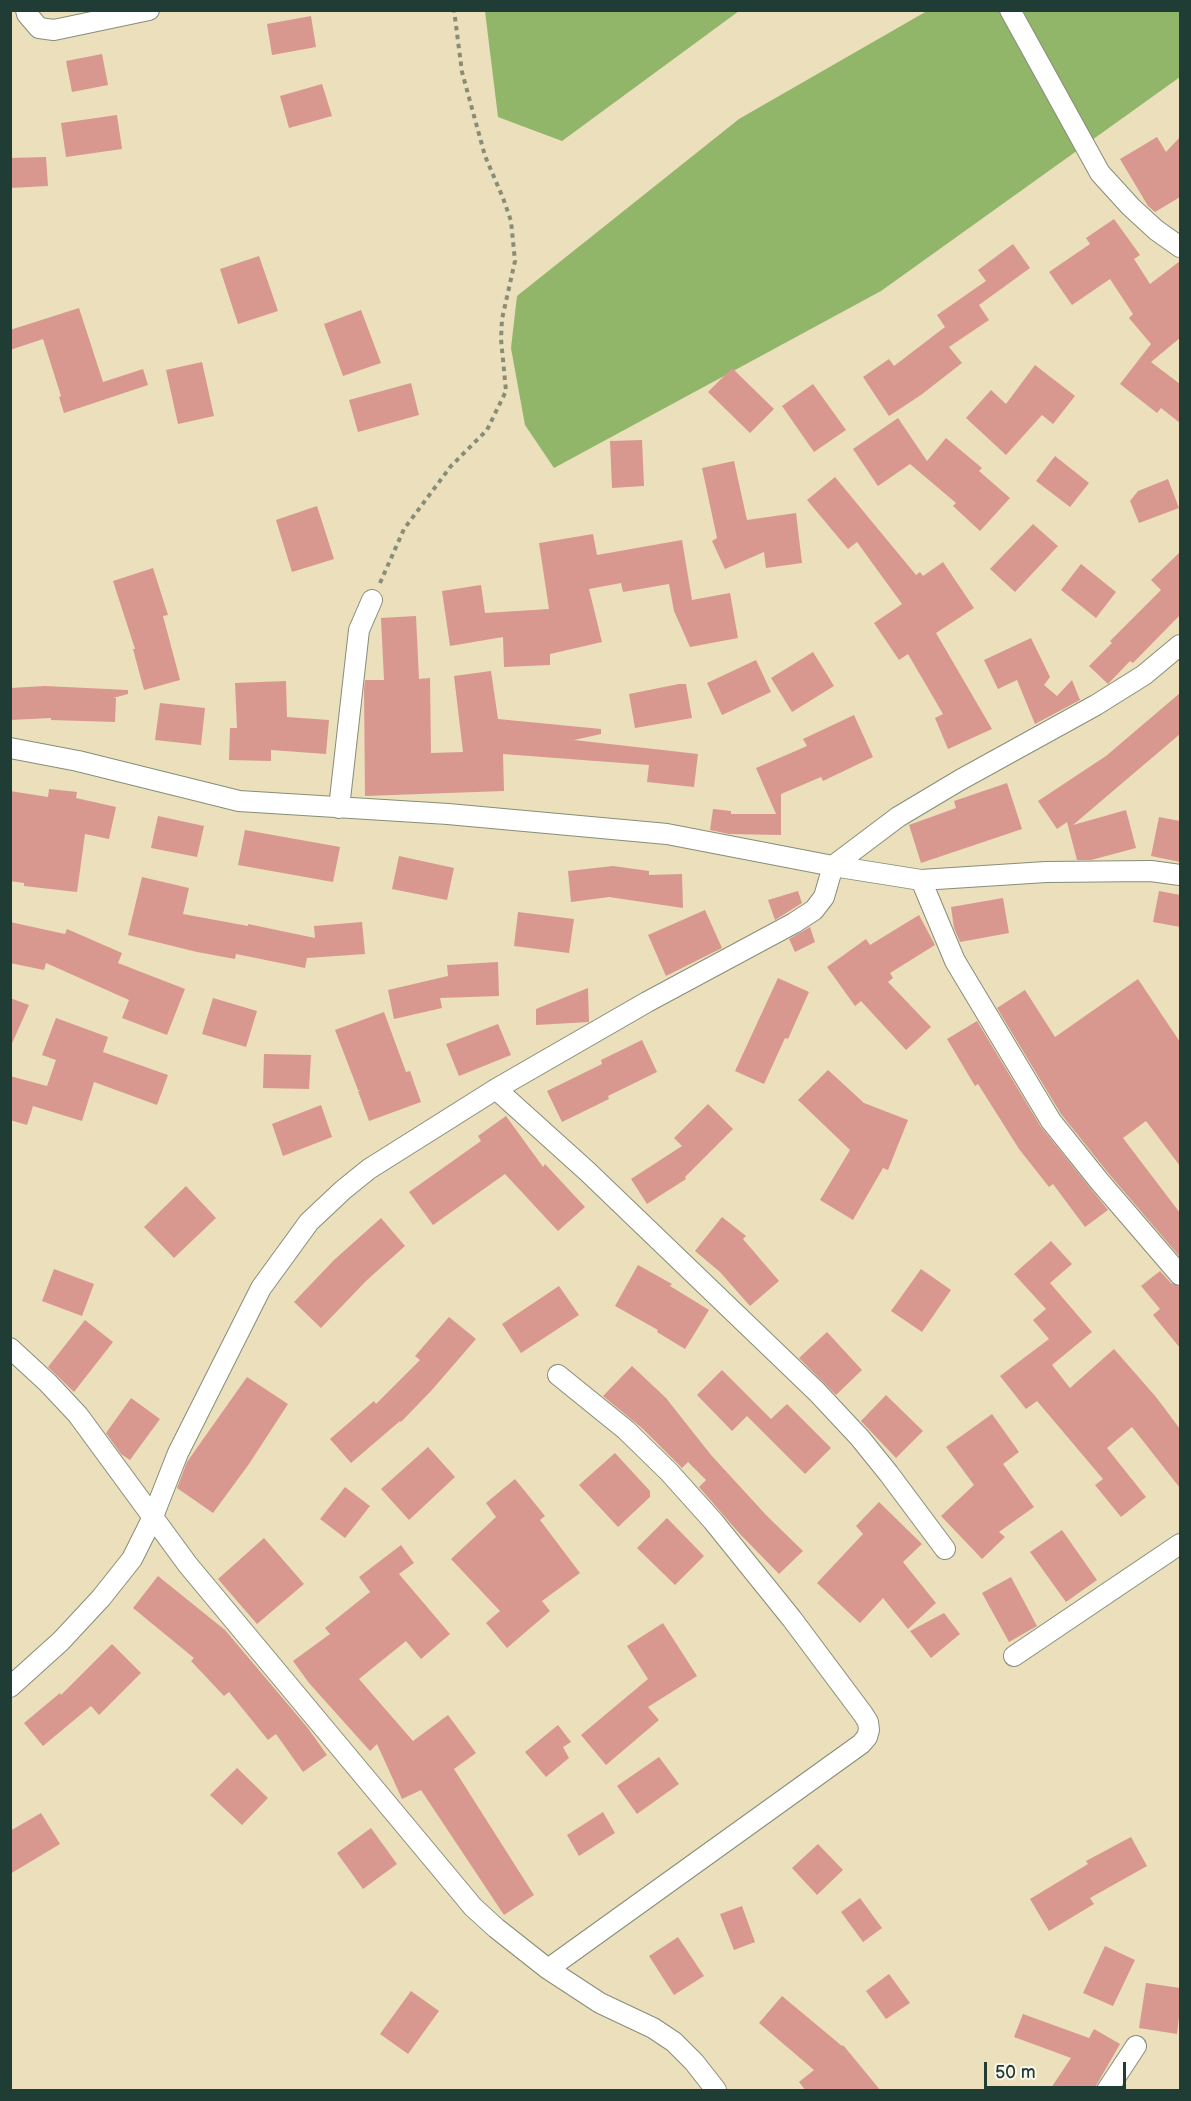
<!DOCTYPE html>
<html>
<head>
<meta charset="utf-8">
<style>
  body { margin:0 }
  #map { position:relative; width:1191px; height:2101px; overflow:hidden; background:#ecdfbc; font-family:"Balsamiq Sans",sans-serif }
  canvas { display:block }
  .frame { position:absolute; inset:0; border:12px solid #1f3d34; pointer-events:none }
  .scale { position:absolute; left:984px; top:2062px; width:142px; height:27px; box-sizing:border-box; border:3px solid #1f3d34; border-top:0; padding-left:8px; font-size:18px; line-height:21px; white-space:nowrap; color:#1f3d34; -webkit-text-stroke:4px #fbf7ec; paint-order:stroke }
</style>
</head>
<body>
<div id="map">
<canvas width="1191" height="2101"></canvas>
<div class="frame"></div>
<div class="scale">50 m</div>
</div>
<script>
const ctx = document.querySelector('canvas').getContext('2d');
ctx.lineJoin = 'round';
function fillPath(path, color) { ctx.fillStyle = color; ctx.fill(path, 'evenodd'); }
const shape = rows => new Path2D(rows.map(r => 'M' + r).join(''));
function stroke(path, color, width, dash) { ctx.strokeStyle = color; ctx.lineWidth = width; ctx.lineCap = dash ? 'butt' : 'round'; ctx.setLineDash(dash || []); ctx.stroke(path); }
fillPath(shape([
  [485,11,485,10,739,11,562,141,498,117],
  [927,11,1180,11,1180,77,881,291,554,468,525,425,511,348,517,296,739,119]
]), '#91b569');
fillPath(shape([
  [311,16,316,47,272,55,267,24],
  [102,54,108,85,72,92,66,61],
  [322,84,332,116,289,128,280,96],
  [117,115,122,149,66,157,61,123],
  [1157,137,1166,152,1180,137,1180,197,1155,212,1148,206,1120,159],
  [46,157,48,186,10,188,10,158],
  [1114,219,1140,255,1134,259,1150,284,1180,261,1180,338,1151,362,1180,384,1180,423,1161,408,1157,413,1120,384,1151,344,1129,318,1133,314,1110,279,1072,305,1049,272,1090,244,1086,238],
  [1013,244,1030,268,979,305,989,320,949,347,962,363,921,395,889,416,863,377,889,359,894,366,945,327,937,315,986,281,978,270],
  [259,256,278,311,238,324,220,269],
  [79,308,103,382,143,369,148,385,64,413,59,397,61,396,43,339,10,350,10,330],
  [361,310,381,363,343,376,324,324],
  [202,362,214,416,178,424,166,370],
  [1035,365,1075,396,1053,424,1042,415,1006,455,966,418,991,390,1006,404],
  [732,368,774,409,750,433,708,392],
  [411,383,419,415,358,432,349,400],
  [813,384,846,430,814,452,782,406],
  [898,418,927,461,946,438,982,468,979,471,1010,498,980,531,953,506,956,503,910,464,878,486,853,449],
  [642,440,644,486,612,488,610,441],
  [1055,456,1089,483,1070,507,1036,481],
  [734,461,747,520,796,513,802,563,766,568,764,552,725,569,712,541,717,538,702,468],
  [835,477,916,575,920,572,923,576,943,562,974,608,936,633,992,729,948,749,935,718,943,714,908,654,899,660,874,623,902,604,857,542,848,549,807,500],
  [1168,479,1179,508,1139,523,1130,501,1138,491],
  [317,506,334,559,292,572,276,520],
  [1033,524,1058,546,1015,592,990,569],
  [593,534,597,555,682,540,692,600,730,593,738,638,690,647,674,611,669,584,623,592,621,583,589,589,602,642,550,654,550,665,504,667,503,637,450,646,442,591,481,585,485,613,549,609,539,543],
  [1180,552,1180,615,1133,663,1130,661,1108,684,1089,666,1112,643,1110,641,1161,590,1151,580],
  [1081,564,1116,592,1096,618,1061,590],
  [153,568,168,615,163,616,180,680,144,690,133,649,135,649,113,581],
  [416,616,419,679,430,678,431,753,463,752,454,676,491,671,498,719,601,729,601,734,574,740,698,754,694,787,647,782,649,765,503,754,504,791,365,796,364,689,365,680,384,680,381,618],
  [1031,638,1050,677,1044,685,1057,696,1072,680,1080,700,1035,724,1017,680,998,689,984,660],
  [813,652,834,686,792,712,771,678],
  [756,660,771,692,722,715,707,683],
  [286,681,287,717,329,720,326,754,271,750,271,761,229,760,230,728,237,728,235,683],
  [679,684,686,684,692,718,635,728,629,694],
  [45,686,128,690,128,694,113,698,116,698,115,722,51,720,51,718,10,720,10,688],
  [1180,693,1180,734,1073,825,1126,810,1136,848,1091,860,1077,860,1067,822,1057,829,1038,801,1106,756],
  [160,703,205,708,201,745,155,740],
  [854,715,873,757,823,781,821,777,781,794,781,835,729,834,710,830,713,809,731,811,731,814,776,814,756,768,807,746,803,739],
  [1007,783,1022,829,921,863,909,825,956,808,954,801],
  [49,789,77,792,76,798,116,807,109,839,85,834,77,892,24,886,24,883,10,881,10,791,48,797],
  [158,816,204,826,197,857,151,848],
  [1159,817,1180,821,1180,862,1151,856],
  [245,830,340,847,333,882,238,865],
  [399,856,454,868,447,900,392,889],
  [613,866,649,871,649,875,682,874,683,908,609,897,571,902,568,871],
  [142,877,189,888,183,914,248,926,248,924,315,938,314,926,362,922,365,954,307,958,305,968,236,954,235,959,197,952,128,935],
  [798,891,802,903,775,920,768,900],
  [1159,891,1180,895,1180,927,1153,922],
  [1003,898,1009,933,960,942,954,928,951,907],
  [705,910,722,948,666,976,648,935],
  [518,912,574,919,569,953,514,946],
  [919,915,935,945,890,973,893,978,888,982,931,1027,906,1050,861,1001,855,1006,827,967,866,939,870,945],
  [10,922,65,934,67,929,122,953,118,963,185,989,167,1035,122,1018,129,1000,46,963,44,970,10,963],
  [810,927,815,942,795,952,789,939],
  [498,962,499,996,440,998,442,1008,394,1019,388,990,448,976,447,965],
  [778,978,809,992,788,1039,785,1038,764,1084,735,1071],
  [1138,979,1180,1042,1180,1166,1146,1121,1123,1138,1180,1213,1180,1257,1109,1174,1061,1114,997,1008,1025,990,1055,1037],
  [588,988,589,1022,536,1025,536,1009],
  [10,998,29,1005,10,1048],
  [213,998,257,1011,246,1047,202,1034],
  [384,1012,406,1072,410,1071,421,1102,369,1121,358,1091,361,1090,358,1090,335,1030],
  [56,1018,108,1037,103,1052,168,1075,157,1105,94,1082,82,1121,33,1106,27,1125,10,1120,10,1076,47,1086,56,1060,42,1055],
  [977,1021,1041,1127,1108,1210,1085,1227,1053,1184,1049,1187,1019,1149,978,1084,975,1086,947,1039],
  [498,1024,511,1055,459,1076,446,1044],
  [642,1040,657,1072,608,1096,609,1099,562,1122,547,1091,602,1064,601,1060],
  [264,1054,311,1055,309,1089,263,1088],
  [828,1070,864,1103,908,1120,888,1170,883,1168,853,1220,820,1200,850,1150,798,1100],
  [708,1104,733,1129,685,1177,686,1179,647,1204,631,1179,682,1146,674,1138],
  [321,1105,332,1137,283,1156,272,1124],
  [506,1116,543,1167,545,1164,585,1207,558,1231,505,1174,433,1225,409,1192,481,1141,478,1136],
  [186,1186,216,1218,174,1258,144,1227],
  [722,1217,746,1236,743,1239,779,1281,750,1306,720,1272,695,1251],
  [381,1218,405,1246,366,1281,321,1328,294,1302,334,1260],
  [1051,1241,1072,1264,1050,1283,1092,1332,1052,1365,1070,1388,1114,1349,1156,1397,1180,1429,1180,1488,1132,1427,1107,1448,1146,1497,1121,1517,1095,1485,1103,1479,1037,1401,1026,1409,1000,1376,1049,1339,1033,1320,1046,1309,1014,1274],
  [638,1265,672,1284,670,1286,709,1310,685,1349,657,1332,658,1330,615,1306],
  [54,1269,94,1284,82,1316,42,1301],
  [921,1269,951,1290,922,1332,891,1311],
  [1160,1271,1171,1283,1180,1287,1180,1348,1153,1315,1160,1309,1141,1286],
  [559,1286,579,1315,521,1353,502,1324],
  [449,1317,476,1339,431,1391,401,1422,400,1421,351,1463,330,1439,374,1401,376,1404,420,1360,415,1356],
  [85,1320,113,1342,74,1392,48,1367],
  [827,1332,862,1370,836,1395,799,1358],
  [632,1366,666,1398,711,1455,767,1516,803,1551,779,1574,739,1533,699,1487,706,1480,688,1462,682,1468,643,1429,603,1396],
  [722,1370,771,1419,787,1404,831,1448,805,1474,747,1416,732,1431,697,1395],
  [247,1377,288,1404,249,1464,213,1513,177,1488,187,1462],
  [886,1395,923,1431,896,1458,861,1421],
  [131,1398,160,1419,130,1460,121,1454,106,1433],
  [992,1414,1019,1452,1003,1464,1034,1507,999,1532,1005,1537,982,1559,941,1516,974,1485,946,1447],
  [428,1447,455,1477,409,1520,381,1489],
  [615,1453,650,1491,650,1497,618,1527,579,1485],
  [515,1479,545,1516,540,1520,580,1573,542,1601,550,1611,507,1648,486,1623,500,1611,451,1559,496,1517,486,1503],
  [345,1487,370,1506,345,1538,320,1519],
  [879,1502,922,1544,903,1562,936,1603,908,1629,883,1598,860,1623,817,1583,863,1534,856,1526],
  [667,1518,704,1556,675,1585,637,1548],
  [1062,1530,1097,1580,1066,1602,1030,1552],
  [264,1538,304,1584,257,1624,218,1579],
  [401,1545,414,1563,399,1574,450,1634,421,1659,406,1641,359,1679,413,1741,448,1715,476,1753,454,1769,534,1895,504,1915,421,1790,402,1799,377,1744,370,1751,309,1683,293,1661,330,1634,325,1628,370,1592,359,1577],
  [158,1576,225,1630,307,1727,327,1755,303,1772,276,1734,268,1740,229,1692,224,1696,191,1661,194,1658,133,1608],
  [1011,1577,1037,1626,1009,1642,982,1593],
  [944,1613,960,1634,931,1658,910,1631],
  [663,1623,697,1676,648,1707,659,1720,606,1765,581,1735,648,1679,627,1646],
  [112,1644,141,1673,99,1715,91,1706,43,1746,24,1723,60,1693,61,1695],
  [558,1725,571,1742,563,1747,569,1758,546,1777,525,1752],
  [659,1757,679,1784,637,1814,617,1786],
  [237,1768,268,1798,242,1825,210,1795],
  [603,1812,615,1833,579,1856,567,1835],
  [41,1813,60,1844,10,1874,10,1831],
  [371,1828,397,1864,363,1889,337,1853],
  [1131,1837,1147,1866,1090,1898,1094,1904,1049,1931,1030,1899,1088,1864,1086,1861],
  [818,1844,843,1870,817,1895,792,1868],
  [860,1898,882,1928,863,1942,841,1912],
  [742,1906,755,1942,734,1950,720,1914],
  [678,1937,704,1976,674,1995,649,1956],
  [1105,1946,1135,1960,1113,2006,1083,1993],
  [889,1974,910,2003,886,2019,866,1991],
  [1146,1983,1180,1988,1180,2008,1177,2034,1139,2028],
  [411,1991,439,2011,408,2054,380,2034],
  [782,1996,842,2046,843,2045,881,2091,806,2091,799,2082,814,2070,759,2023],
  [1023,2014,1089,2038,1094,2029,1120,2044,1093,2091,1049,2091,1071,2058,1014,2037]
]), '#d8988f');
const street = shape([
  [26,10,27,14,39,28,54,30,149,10],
  [1010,10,1100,173,1131,207,1156,230,1180,247],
  [10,748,78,761,239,801,448,814,667,834,833,866,921,880,1046,872,1151,871,1180,875],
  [339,808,359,630,372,600],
  [921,880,955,961,1051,1121,1100,1182,1180,1275],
  [496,1089,588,1172,817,1392,860,1438,889,1474,945,1549],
  [10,1348,48,1383,78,1415,188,1565,473,1907,496,1928,548,1969,600,2003,653,2028,674,2042,694,2062,716,2090],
  [1014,1656,1180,1544],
  [10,1687,61,1641,101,1598,132,1559,152,1519,178,1453,261,1288,309,1222,343,1190,369,1169,496,1089,647,1002,794,923,814,910,824,897,833,866,898,817,960,780,1096,705,1144,675,1180,645],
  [548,1969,861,1744,867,1737,869,1730,868,1722,863,1714,792,1619,713,1521,669,1472,626,1430,558,1375],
  [1107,2090,1136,2046]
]);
stroke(street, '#868e78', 22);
stroke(shape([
  [380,583,404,529,451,466,487,430,506,391,501,339,502,319,515,261,511,221,503,198,485,156,462,72,454,10]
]), '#868e78', 4, [4.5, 4.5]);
stroke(street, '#fff', 20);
</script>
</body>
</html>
